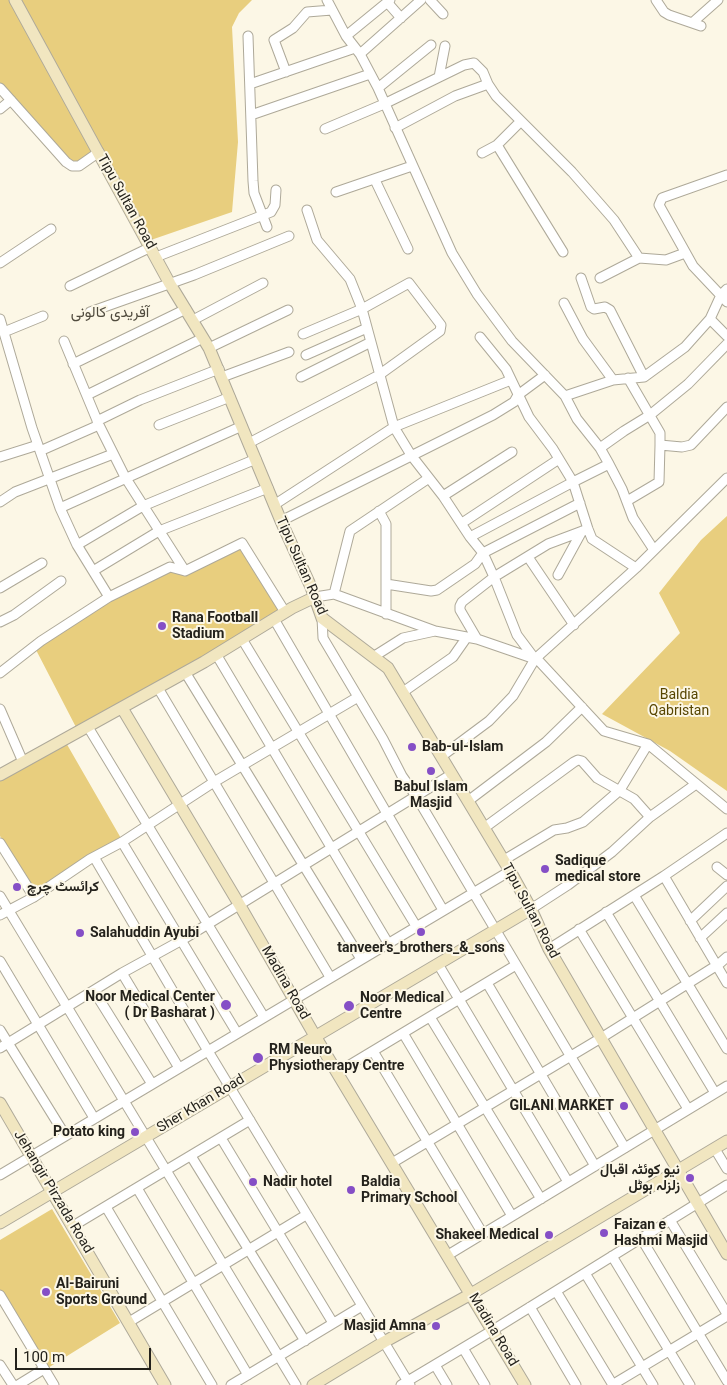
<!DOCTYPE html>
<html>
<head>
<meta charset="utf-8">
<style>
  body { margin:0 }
  #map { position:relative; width:727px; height:1385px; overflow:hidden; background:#fcf7e6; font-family:Roboto,sans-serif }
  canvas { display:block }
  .scale { position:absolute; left:15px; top:1348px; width:136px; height:22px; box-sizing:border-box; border:2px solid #24221c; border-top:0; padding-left:6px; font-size:15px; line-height:18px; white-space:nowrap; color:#24221c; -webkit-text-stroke:4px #fcf7e6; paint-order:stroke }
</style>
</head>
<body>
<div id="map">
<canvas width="727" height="1385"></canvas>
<div class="scale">100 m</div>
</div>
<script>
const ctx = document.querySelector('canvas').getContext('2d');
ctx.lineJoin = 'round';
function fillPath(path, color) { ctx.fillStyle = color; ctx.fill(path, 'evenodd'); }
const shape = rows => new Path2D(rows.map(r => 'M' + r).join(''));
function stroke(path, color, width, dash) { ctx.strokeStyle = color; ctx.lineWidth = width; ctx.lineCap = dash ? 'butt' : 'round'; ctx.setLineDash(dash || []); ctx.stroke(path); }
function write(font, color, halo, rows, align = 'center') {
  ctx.font = font + ' Roboto,Vazirmatn,sans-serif'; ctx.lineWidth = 4; ctx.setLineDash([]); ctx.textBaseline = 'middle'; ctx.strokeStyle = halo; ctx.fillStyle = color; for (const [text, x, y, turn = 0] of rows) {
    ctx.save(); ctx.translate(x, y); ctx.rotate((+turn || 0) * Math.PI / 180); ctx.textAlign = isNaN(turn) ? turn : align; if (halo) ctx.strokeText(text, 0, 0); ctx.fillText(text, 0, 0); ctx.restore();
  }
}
fillPath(shape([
  [0,0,252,0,239,13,232,27,238,142,232,212,148,241,97,155,72,167,0,89],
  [727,516,727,791,670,751,602,714,680,633,659,593,701,540],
  [242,543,285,612,79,733,34,646,109,597,170,567,185,571],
  [65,741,122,840,36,892,0,836,0,779],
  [52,1209,120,1323,43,1371,0,1298,0,1240]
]), '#e8ce7e');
const street = shape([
  [327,0,346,36,360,54,378,88,452,253,477,294,512,341,565,396,613,380,644,377,685,347,710,319,721,295,727,289],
  [430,0,443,14],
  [656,0,664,12,669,15,701,26],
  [387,2,401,18],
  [692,23,718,0],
  [248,36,253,181,254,193,267,227],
  [346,36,390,0],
  [360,54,421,0],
  [286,72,274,40,293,28,307,12,332,10],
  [439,77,445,46],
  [250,84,355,48],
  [0,88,66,162,72,166,79,166,99,152],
  [378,88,431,45],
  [0,109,11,100],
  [251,115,370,74],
  [395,128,455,96,488,84],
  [325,129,384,104,464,65,474,63,483,72,488,84,496,96,572,172,614,220,639,258],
  [497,145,563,252],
  [482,153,497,145,520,122],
  [727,175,662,198,659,205,693,266,727,302],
  [375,180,408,249],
  [336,192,412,166],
  [307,210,317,240,350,279,362,309,394,427,411,455,443,496,470,537,483,553,494,577,517,635,535,659],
  [156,257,271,212,275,205,276,190],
  [0,263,51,229],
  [581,278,591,307,594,309,605,307,610,310,644,377],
  [600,278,639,258,666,260,685,253],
  [70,286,151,247],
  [564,303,583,339,613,380],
  [90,312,194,275,289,236],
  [0,319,32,428,60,508,77,545,109,597],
  [710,319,727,336],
  [193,320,263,283],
  [4,332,43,316],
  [480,337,506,369,529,417,553,449,573,482,588,529,592,539,636,568],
  [64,341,99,425,125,477,185,571],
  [209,348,288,310],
  [306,355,367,328],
  [73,364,186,309],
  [222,377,289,352],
  [301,377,371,342],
  [87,395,203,338],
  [565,396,577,419,600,448,609,464,622,489,633,518,654,550],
  [97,421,140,400,219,369],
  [159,425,230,397],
  [249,443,379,375,440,331,441,325,409,283,362,309,303,334],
  [660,445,682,447,691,445,727,407],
  [600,448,624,431,650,415,688,384,727,344],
  [40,451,99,425],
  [0,457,38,445],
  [443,496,512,452],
  [627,501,659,482,660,445,660,433,628,378],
  [0,502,15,492,113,454],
  [274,505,394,427,511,380],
  [60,508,242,426],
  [379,511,386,524,386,614],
  [281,521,493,415,514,402,518,395,545,375],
  [462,523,559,459],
  [470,537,573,482,609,464],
  [77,545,143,506,256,459],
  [528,557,574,625],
  [93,571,159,531,268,488],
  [558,575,582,531],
  [386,584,431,591,437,590,475,564,483,553,580,503],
  [0,588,42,563],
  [334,594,350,531,429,478],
  [315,597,334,594,435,631],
  [322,618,323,638,383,739,402,776,416,796,625,1148],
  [274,619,443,910],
  [0,622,14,615,61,581],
  [242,639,416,926],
  [477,639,460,610,460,606,462,602,494,577,548,544,588,529],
  [216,654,388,943],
  [373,657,403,638,435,631,477,639,538,660,604,731,648,744,727,809],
  [185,672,361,959],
  [0,673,41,641,109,597,170,567,185,571,242,543,285,612],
  [158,688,330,977],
  [403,692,453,657,467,637],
  [0,709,23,762],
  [88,727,264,1017],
  [442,756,489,721,513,696,535,659,636,568,727,478],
  [468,801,546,742,582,707],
  [484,828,574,762,578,760,582,761,597,778,634,799,650,817],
  [122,842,237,1033],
  [0,843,34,897],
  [94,857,208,1051,410,1385],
  [504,860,554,830,567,828,583,822,620,790,648,744],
  [717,867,727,875],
  [664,876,727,983],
  [634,895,727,1049],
  [0,896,296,1385],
  [531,909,568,885,612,852,650,817,696,784],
  [606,912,715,1093],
  [0,915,34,897,90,859,122,842,214,782,358,697],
  [690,921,727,886],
  [579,929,688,1109],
  [700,938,727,913],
  [549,949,664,876,727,833],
  [0,961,94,1118],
  [438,964,568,1182],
  [122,973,179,1068],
  [487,983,595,1166],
  [94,991,152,1084],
  [430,1017,541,1199],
  [0,1030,65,1135],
  [403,1033,512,1216],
  [0,1048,122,973,182,940,452,774],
  [373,1051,483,1234],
  [338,1072,516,965],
  [221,1138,333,1323],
  [715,1149,727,1169],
  [191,1156,305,1341],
  [392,1163,601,1038,719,964,727,957],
  [0,1175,510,871],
  [137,1188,248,1375],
  [106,1207,212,1385],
  [670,1220,727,1314],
  [73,1226,250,1120],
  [641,1238,727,1381],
  [448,1255,727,1086],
  [612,1256,690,1385],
  [585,1273,653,1385],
  [556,1291,613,1385],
  [0,1295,54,1385],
  [530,1307,576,1385],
  [129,1322,306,1215],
  [463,1348,485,1385],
  [0,1365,13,1385],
  [435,1365,447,1385],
  [18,1385,44,1369],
  [231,1385,362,1306],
  [401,1385,493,1330,727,1185],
  [612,1385,727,1316]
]);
const secondary = shape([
  [15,0,170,284,209,348,281,521,311,587,322,618,388,668,510,871,531,909,549,949,727,1254],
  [122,708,239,904,315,1036,525,1385],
  [0,775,204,662,292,608,315,597],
  [0,1103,165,1385],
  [0,1223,531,909],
  [313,1385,384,1342,471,1294,727,1141]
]);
stroke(street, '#aea999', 11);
stroke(secondary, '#aea999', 13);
stroke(street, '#fff', 9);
stroke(secondary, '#f1e6c0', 11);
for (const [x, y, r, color] of [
  [162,626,5,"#854fc6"],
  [412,747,5,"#854fc6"],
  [431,771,5,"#854fc6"],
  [545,869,5,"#854fc6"],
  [17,887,5,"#854fc6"],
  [421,932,5,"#854fc6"],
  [80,933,5,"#854fc6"],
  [226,1005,6,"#854fc6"],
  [349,1006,6,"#854fc6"],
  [258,1058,6,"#854fc6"],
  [624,1106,5,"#854fc6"],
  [135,1132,5,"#854fc6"],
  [690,1178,5,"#854fc6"],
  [253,1182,5,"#854fc6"],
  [351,1190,5,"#854fc6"],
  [604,1233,5,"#854fc6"],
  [549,1235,5,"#854fc6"],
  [46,1292,5,"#854fc6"],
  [436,1326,5,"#854fc6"]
]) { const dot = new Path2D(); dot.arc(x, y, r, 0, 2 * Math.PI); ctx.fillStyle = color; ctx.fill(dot); stroke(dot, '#fcf7e6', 2); }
write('14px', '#24221c', '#fcf7e6', [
  ["Tipu Sultan Road",126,202,61],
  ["Tipu Sultan Road",301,566,66],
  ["Tipu Sultan Road",530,911,62],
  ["Madina Road",285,983,60],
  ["Sher Khan Road",201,1104,-31],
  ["Jehangir Pirzada Road",53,1192,59],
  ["Madina Road",493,1330,59]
]);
write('bold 14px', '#24221c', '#fcf7e6', [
  ["Rana Football",172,618],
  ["Stadium",172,634],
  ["Bab-ul-Islam",422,747],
  ["Babul Islam",431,787,"center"],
  ["Masjid",431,803,"center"],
  ["Sadique",555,861],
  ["medical store",555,877],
  ["کرائسٹ چرچ",27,887],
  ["Salahuddin Ayubi",90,933],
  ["tanveer's_brothers_&_sons",421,948,"center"],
  ["Noor Medical Center",215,997,"right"],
  ["( Dr Basharat )",215,1013,"right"],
  ["Noor Medical",360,998],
  ["Centre",360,1014],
  ["RM Neuro",269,1050],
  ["Physiotherapy Centre",269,1066],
  ["GILANI MARKET",614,1106,"right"],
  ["Potato king",125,1132,"right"],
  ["نیو کوئٹہ اقبال",680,1170,"right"],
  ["زلزلہ ہوٹل",680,1186,"right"],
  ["Nadir hotel",263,1182],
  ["Baldia",361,1182],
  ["Primary School",361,1198],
  ["Faizan e",614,1225],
  ["Hashmi Masjid",614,1241],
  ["Shakeel Medical",539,1235,"right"],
  ["Al-Bairuni",56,1284],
  ["Sports Ground",56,1300],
  ["Masjid Amna",426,1326,"right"]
], 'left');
write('14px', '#574500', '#fcf7e6', [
  ["Baldia",679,695],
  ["Qabristan",679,711]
]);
write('15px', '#504b3e', '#fcf7e6', [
  ["آفریدی کالونی",110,313]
]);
</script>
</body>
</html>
